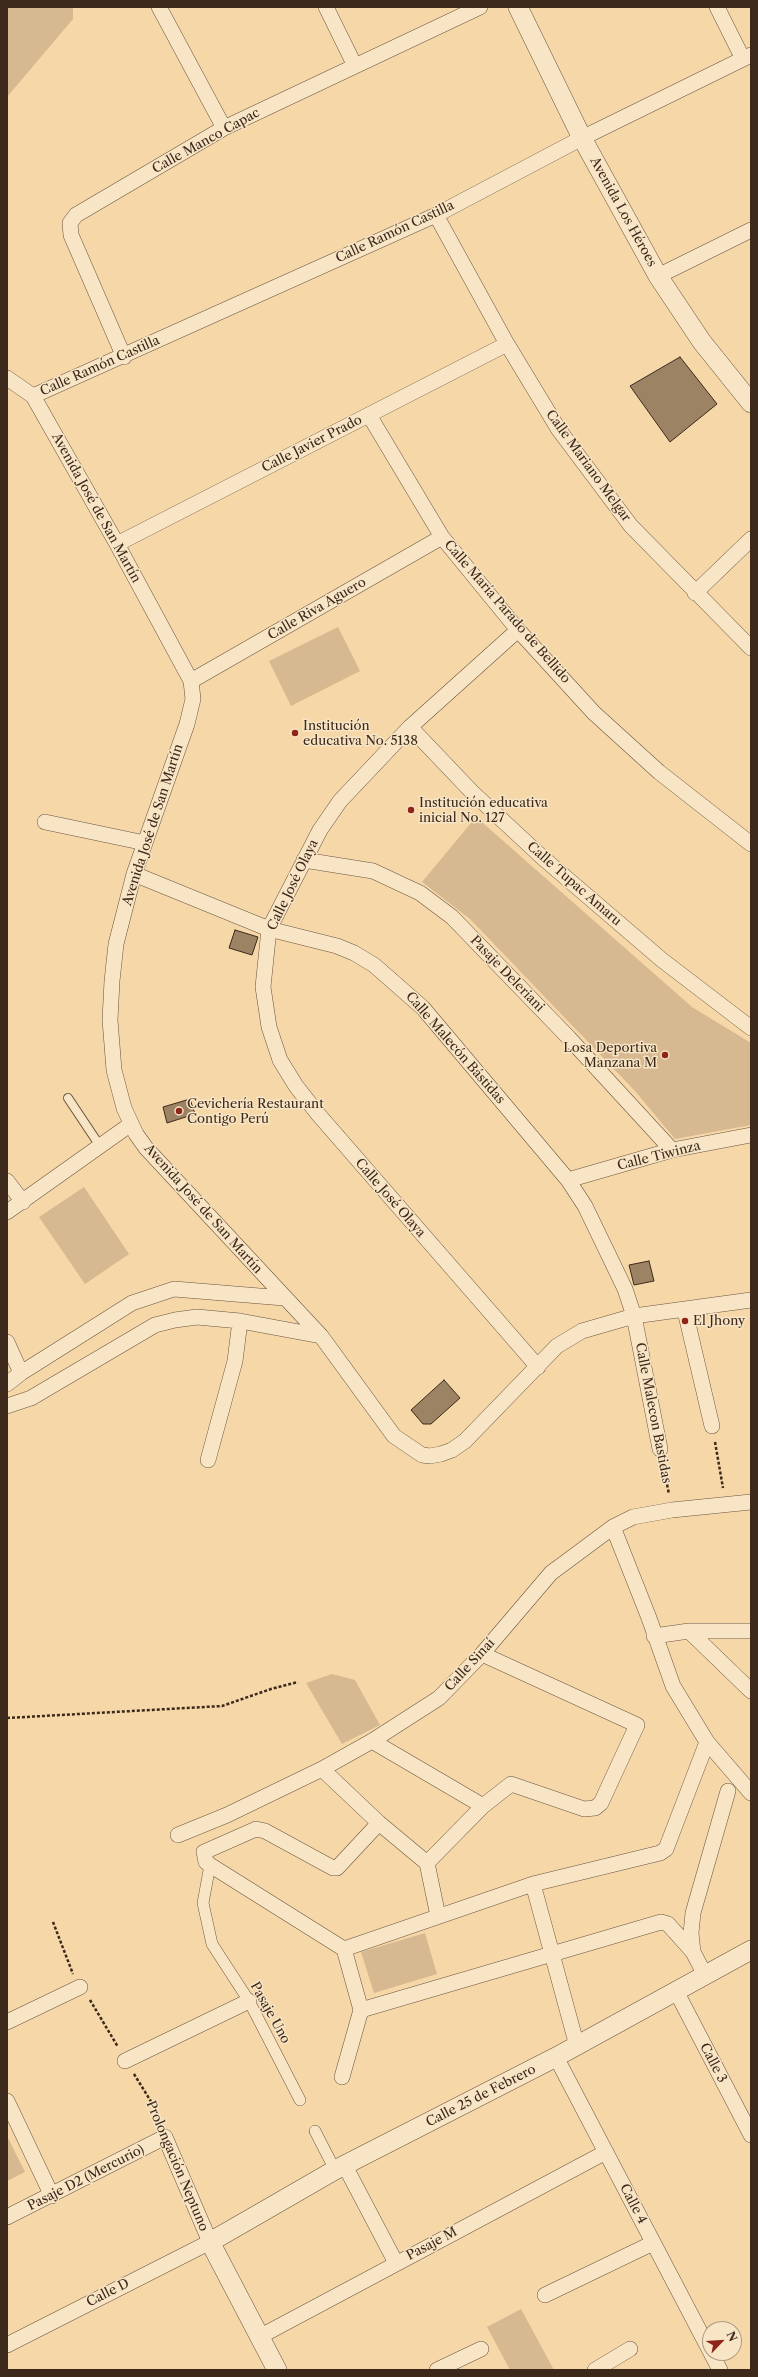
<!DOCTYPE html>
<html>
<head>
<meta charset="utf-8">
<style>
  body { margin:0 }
  #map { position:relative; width:758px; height:2377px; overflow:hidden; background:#f5d7a8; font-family:"Libre Caslon Text",serif }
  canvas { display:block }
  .frame { position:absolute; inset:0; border:8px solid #3c291b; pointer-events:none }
  .north { position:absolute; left:702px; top:2321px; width:40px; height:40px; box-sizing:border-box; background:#f8e5c6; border:1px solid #ad9a82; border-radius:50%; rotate:65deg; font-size:11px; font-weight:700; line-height:16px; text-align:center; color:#3c291b }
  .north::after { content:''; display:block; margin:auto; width:14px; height:18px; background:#8f2418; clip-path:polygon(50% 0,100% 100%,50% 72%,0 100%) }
</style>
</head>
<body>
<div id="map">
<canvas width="758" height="2377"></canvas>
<div class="frame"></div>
<div class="north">N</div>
</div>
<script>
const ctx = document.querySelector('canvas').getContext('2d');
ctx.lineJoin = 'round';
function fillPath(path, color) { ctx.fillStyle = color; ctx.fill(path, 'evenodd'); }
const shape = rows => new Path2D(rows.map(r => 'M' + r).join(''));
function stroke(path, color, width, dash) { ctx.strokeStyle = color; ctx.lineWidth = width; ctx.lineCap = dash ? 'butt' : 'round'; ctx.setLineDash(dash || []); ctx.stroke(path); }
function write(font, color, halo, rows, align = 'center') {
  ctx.font = font + ' "Libre Caslon Text",serif'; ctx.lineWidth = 3; ctx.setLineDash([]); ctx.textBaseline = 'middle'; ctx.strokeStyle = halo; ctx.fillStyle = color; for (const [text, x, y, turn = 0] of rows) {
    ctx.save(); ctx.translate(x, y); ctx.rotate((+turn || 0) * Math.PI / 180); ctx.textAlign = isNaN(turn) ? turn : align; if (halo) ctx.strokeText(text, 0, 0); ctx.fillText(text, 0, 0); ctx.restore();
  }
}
fillPath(shape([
  [7,7,73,7,73,19,7,97],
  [338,627,360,671,291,706,269,661],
  [476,817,692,1007,751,1043,751,1125,675,1139,635,1091,470,919,422,882],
  [84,1187,129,1254,85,1284,39,1217],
  [332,1674,355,1680,380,1725,342,1744,306,1683],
  [425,1933,437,1974,374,1993,361,1952],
  [7,2136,25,2172,7,2181],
  [521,2309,554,2370,510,2370,487,2327]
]), '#d6b990');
const building = shape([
  [680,357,717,404,670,442,630,386,680,357],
  [235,930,258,937,252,955,229,948,235,930],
  [190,1099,195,1114,167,1123,163,1107,190,1099],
  [649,1261,654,1281,634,1285,629,1265,649,1261],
  [444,1380,460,1398,431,1424,423,1424,411,1410,444,1380]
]);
fillPath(building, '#9c8364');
stroke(building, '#3c291b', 1);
const service = shape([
  [68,1098,100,1146]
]);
const pedestrian = shape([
  [210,1865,203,1903,212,1944,249,2001,300,2100],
  [315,2131,335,2170]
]);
const minor = shape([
  [159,7,224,128],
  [326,7,355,66],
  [717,7,743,59],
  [436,215,507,344,559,430,631,526,751,648],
  [658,276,751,230],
  [124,357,71,235,70,223,76,215,224,128,480,7],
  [7,378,33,396,117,544,191,681,193,699,187,724,134,874,116,944,112,981,110,1020,114,1070,124,1108,136,1134,146,1148,321,1336,394,1436,422,1455,430,1456,441,1454,452,1450,465,1441,557,1346,582,1331,634,1316,751,1300],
  [33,396,436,215,582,138,751,55],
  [369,415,442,537,518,630,594,713,659,772,751,844],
  [117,544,507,344],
  [695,593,751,539],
  [518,630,410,727,340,801,320,830,269,929,263,987,269,1027,280,1060,296,1086,318,1114,538,1367],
  [191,681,442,537],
  [410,727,472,792,543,858,662,960,751,1028],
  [45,822,145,843],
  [304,860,373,871,420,893,452,917,569,1038,672,1150],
  [134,874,269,929,337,946,354,953,374,965,423,1008,568,1180,585,1206,625,1289,634,1316,660,1449],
  [568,1180,672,1150,751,1135],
  [7,1181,23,1202],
  [7,1212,131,1124],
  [685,1311,712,1426],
  [7,1342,21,1373],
  [7,1384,21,1373,132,1303,174,1289,284,1298],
  [7,1406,31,1398,155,1325,175,1320,197,1317,240,1321,321,1336],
  [208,1460,235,1361,240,1321],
  [613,1527,649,1618,673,1686,707,1742,751,1793],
  [689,1631,751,1691],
  [654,1636,689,1631,751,1631],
  [372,1741,483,1806],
  [322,1769,379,1823,427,1863,438,1916],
  [178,1835,227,1815,322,1769,372,1741,439,1698,482,1654,551,1573,613,1527,633,1517,672,1510,751,1502],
  [427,1863,483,1806,511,1784,584,1809,595,1808,601,1803,637,1725,482,1654],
  [533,1884,577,2046],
  [344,1949,533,1884,660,1853,666,1849,707,1742],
  [705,1975,693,1952,691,1933,693,1913,728,1791],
  [676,1991,751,2135],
  [361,2010,661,1922,668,1924,693,1952],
  [7,2022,80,1987],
  [556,2057,710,2351],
  [125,2061,249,2001],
  [342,2077,361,2010,344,1949,210,1865,206,1862,204,1852,256,1829,265,1831,333,1868,337,1868,379,1823],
  [7,2101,52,2196],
  [345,2166,396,2263],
  [7,2217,165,2137,210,2242,7,2345],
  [545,2295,653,2243],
  [259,2337,606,2152],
  [711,2353,720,2370],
  [437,2370,481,2349],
  [595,2370,630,2349]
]);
const tertiary = shape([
  [518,7,582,138,658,276,702,342,751,403],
  [277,2370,210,2242,335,2170,556,2057,751,1950]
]);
stroke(service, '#6a543e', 10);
stroke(pedestrian, '#6a543e', 12);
stroke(minor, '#6a543e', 16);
stroke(tertiary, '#6a543e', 20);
stroke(shape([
  [715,1442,723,1488],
  [663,1465,669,1494],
  [7,1718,222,1706,271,1689,298,1682],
  [53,1922,73,1974],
  [90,2000,118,2047],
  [134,2074,155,2108,160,2122]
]), '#3c291b', 2.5, [3, 2]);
stroke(service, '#f8e5c6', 8);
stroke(pedestrian, '#f8e5c6', 11);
stroke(minor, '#f8e5c6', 15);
stroke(tertiary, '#f8e5c6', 19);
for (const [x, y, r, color] of [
  [295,733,4,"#8f2418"],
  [411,810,4,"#8f2418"],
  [665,1055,4,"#8f2418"],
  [179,1111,4,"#8f2418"],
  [685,1321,4,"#8f2418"]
]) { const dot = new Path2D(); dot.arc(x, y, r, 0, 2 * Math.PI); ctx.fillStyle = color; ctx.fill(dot); stroke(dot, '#f8e5c6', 1.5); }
write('13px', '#3c291b', '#f8e5c6', [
  ["Calle Manco Capac",206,141,-29],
  ["Avenida Los Héroes",623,212,61],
  ["Calle Ramón Castilla",395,232,-25],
  ["Calle Ramón Castilla",100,366,-24],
  ["Calle Javier Prado",312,444,-27],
  ["Calle Mariano Melgar",588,466,54],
  ["Avenida José de San Martín",96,508,61],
  ["Calle Riva Aguero",317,609,-30],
  ["Calle María Parado de Bellido",507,612,49],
  ["Avenida José de San Martín",153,825,-72],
  ["Calle Tupac Amaru",574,884,41],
  ["Calle José Olaya",293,885,-64],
  ["Pasaje Deleriani",507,974,46],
  ["Calle Malecón Bástidas",455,1048,49],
  ["Calle Tiwinza",659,1156,-14],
  ["Calle José Olaya",390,1198,49],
  ["Avenida José de San Martín",203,1209,48],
  ["Calle Malecon Bastidas",653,1413,79],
  ["Calle Sinaí",470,1665,-47],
  ["Pasaje Uno",270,2013,61],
  ["Calle 3",713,2063,62],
  ["Calle 25 de Febrero",481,2096,-27],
  ["Prolongación Neptuno",177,2166,67],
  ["Pasaje D2 (Mercurio)",86,2178,-27],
  ["Calle 4",633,2204,62],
  ["Pasaje M",432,2244,-28],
  ["Calle D",108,2293,-27]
]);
write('13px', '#3c291b', '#f8e5c6', [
  ["Institución",303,726],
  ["educativa No. 5138",303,741],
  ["Institución educativa",419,803],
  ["inicial No. 127",419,818],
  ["Losa Deportiva",657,1048,"right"],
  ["Manzana M",657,1063,"right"],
  ["Cevichería Restaurant",187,1104],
  ["Contigo Perú",187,1119],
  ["El Jhony",693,1321]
], 'left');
</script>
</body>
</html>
